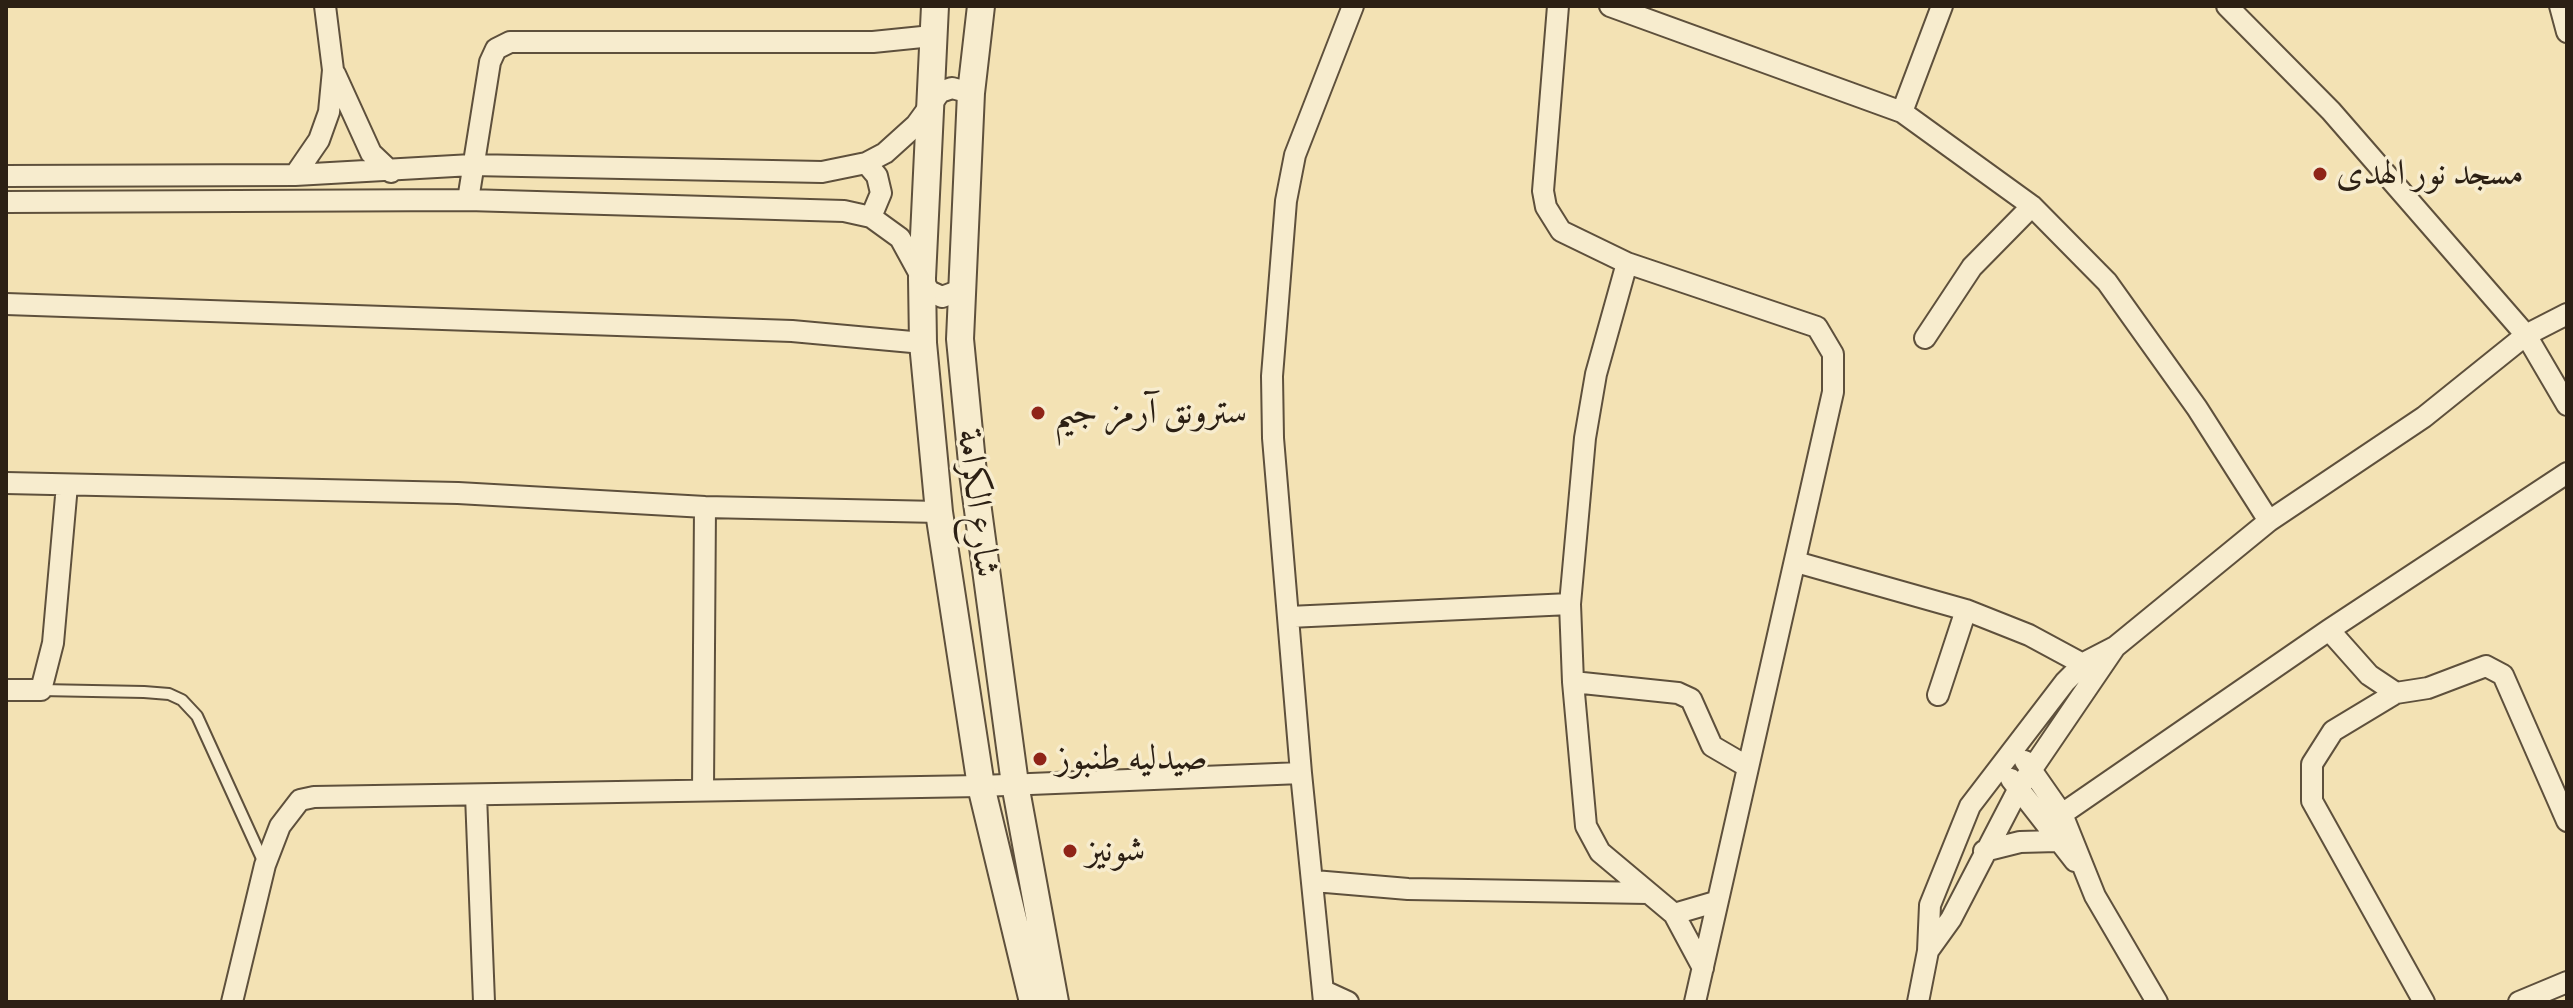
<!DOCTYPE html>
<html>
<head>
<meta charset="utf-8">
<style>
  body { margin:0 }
  #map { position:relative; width:2573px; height:1008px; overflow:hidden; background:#f3e2b4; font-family:"EB Garamond",serif }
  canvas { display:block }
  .frame { position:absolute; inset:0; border:8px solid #2c2014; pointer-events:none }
</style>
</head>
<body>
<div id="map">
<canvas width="2573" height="1008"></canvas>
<div class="frame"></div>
</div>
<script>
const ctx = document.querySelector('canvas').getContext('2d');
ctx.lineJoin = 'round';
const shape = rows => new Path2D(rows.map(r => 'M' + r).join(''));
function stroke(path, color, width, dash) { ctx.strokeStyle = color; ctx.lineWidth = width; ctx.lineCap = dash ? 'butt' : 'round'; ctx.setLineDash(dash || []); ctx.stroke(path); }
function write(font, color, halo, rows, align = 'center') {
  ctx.font = font + ' "EB Garamond",Amiri,serif'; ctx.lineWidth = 7; ctx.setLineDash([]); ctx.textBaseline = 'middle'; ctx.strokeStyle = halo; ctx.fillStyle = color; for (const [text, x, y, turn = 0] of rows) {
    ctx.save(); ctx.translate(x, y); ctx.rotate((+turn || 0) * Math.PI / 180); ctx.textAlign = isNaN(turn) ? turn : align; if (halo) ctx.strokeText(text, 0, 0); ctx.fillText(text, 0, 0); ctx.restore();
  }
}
const service = shape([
  [41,690,144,692,169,694,182,700,197,716,264,863]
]);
const minor = shape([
  [1558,6,1543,191,1546,207,1561,231,1627,263,1817,327,1833,354,1833,392,1695,1002],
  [1610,6,1902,112,2032,206,2107,282,2197,408,2269,521],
  [2227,6,2331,111,2526,335,2567,405],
  [2560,6,2567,32],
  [335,74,371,153,391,172],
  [1902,112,1942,6],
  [866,163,877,176,881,193,871,217],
  [295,175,319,140,329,112,333,70,325,6],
  [6,176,295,175,472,165,822,172,866,163,885,153,916,125,940,92,952,88,971,93],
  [468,200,490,62,496,49,510,42,873,42,932,36],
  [6,202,468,200,844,211,871,217,900,238,929,291,942,297,961,290],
  [1627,263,1596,374,1585,438,1570,604,1573,682,1586,826,1600,852,1674,914,1703,968],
  [6,304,792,331,923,343],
  [1925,338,1972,267,2032,206],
  [6,483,458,493,705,507,939,512],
  [1796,562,1966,610,2029,635,2092,669],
  [1289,617,1570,604],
  [2329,630,2369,675,2396,693,2428,688,2486,666,2503,675,2567,821],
  [1573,682,1678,693,1691,699,1712,746,1748,767],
  [6,690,41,690,53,643,67,485],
  [2396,693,2333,731,2312,764,2312,801,2424,1002],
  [1938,695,1966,610],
  [2025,761,2062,814,2095,896,2157,1002],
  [1301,773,1324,1002],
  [2011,779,2075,861],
  [703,790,705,507],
  [476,795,484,1002],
  [2062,814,2329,630,2567,473],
  [1984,851,2020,842,2057,841],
  [1314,881,1408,889,1648,893],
  [1674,914,1715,902],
  [1928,951,1951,919,2019,788,2115,647],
  [1324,991,1348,1002],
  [232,1002,265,865,280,826,300,800,314,797,981,786,1301,773,1273,438,1272,376,1286,201,1295,155,1353,6],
  [1918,1002,1928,951,1930,905,1970,806,2065,682,2084,663,2115,647,2269,521,2424,417,2526,335,2567,314],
  [2519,1002,2567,982]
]);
const tertiary = shape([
  [935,6,922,278,923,343,939,512,981,786,1033,1002],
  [981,6,971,93,960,339,973,473,1015,784,1055,1002]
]);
stroke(service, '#5e503c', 14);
stroke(minor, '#5e503c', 24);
stroke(tertiary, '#5e503c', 30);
stroke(service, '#f7ecce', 10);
stroke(minor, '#f7ecce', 20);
stroke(tertiary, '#f7ecce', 26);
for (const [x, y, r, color] of [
  [2320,174,8,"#8f2418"],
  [1038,413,8,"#8f2418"],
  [1040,759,8,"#8f2418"],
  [1070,851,8,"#8f2418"]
]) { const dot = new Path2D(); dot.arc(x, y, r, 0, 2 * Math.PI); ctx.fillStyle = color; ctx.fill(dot); stroke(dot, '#f7ecce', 3); }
write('36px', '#2c2014', '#f7ecce', [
  ["مسجد نور الهدى",2336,174],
  ["سترونق آرمز جيم",1054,413],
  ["صيدليه طنبوز",1056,759],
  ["شونيز",1086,851]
], 'left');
write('36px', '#2c2014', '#f7ecce', [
  ["شارع الكرامة",977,503,83]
]);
</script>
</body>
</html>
